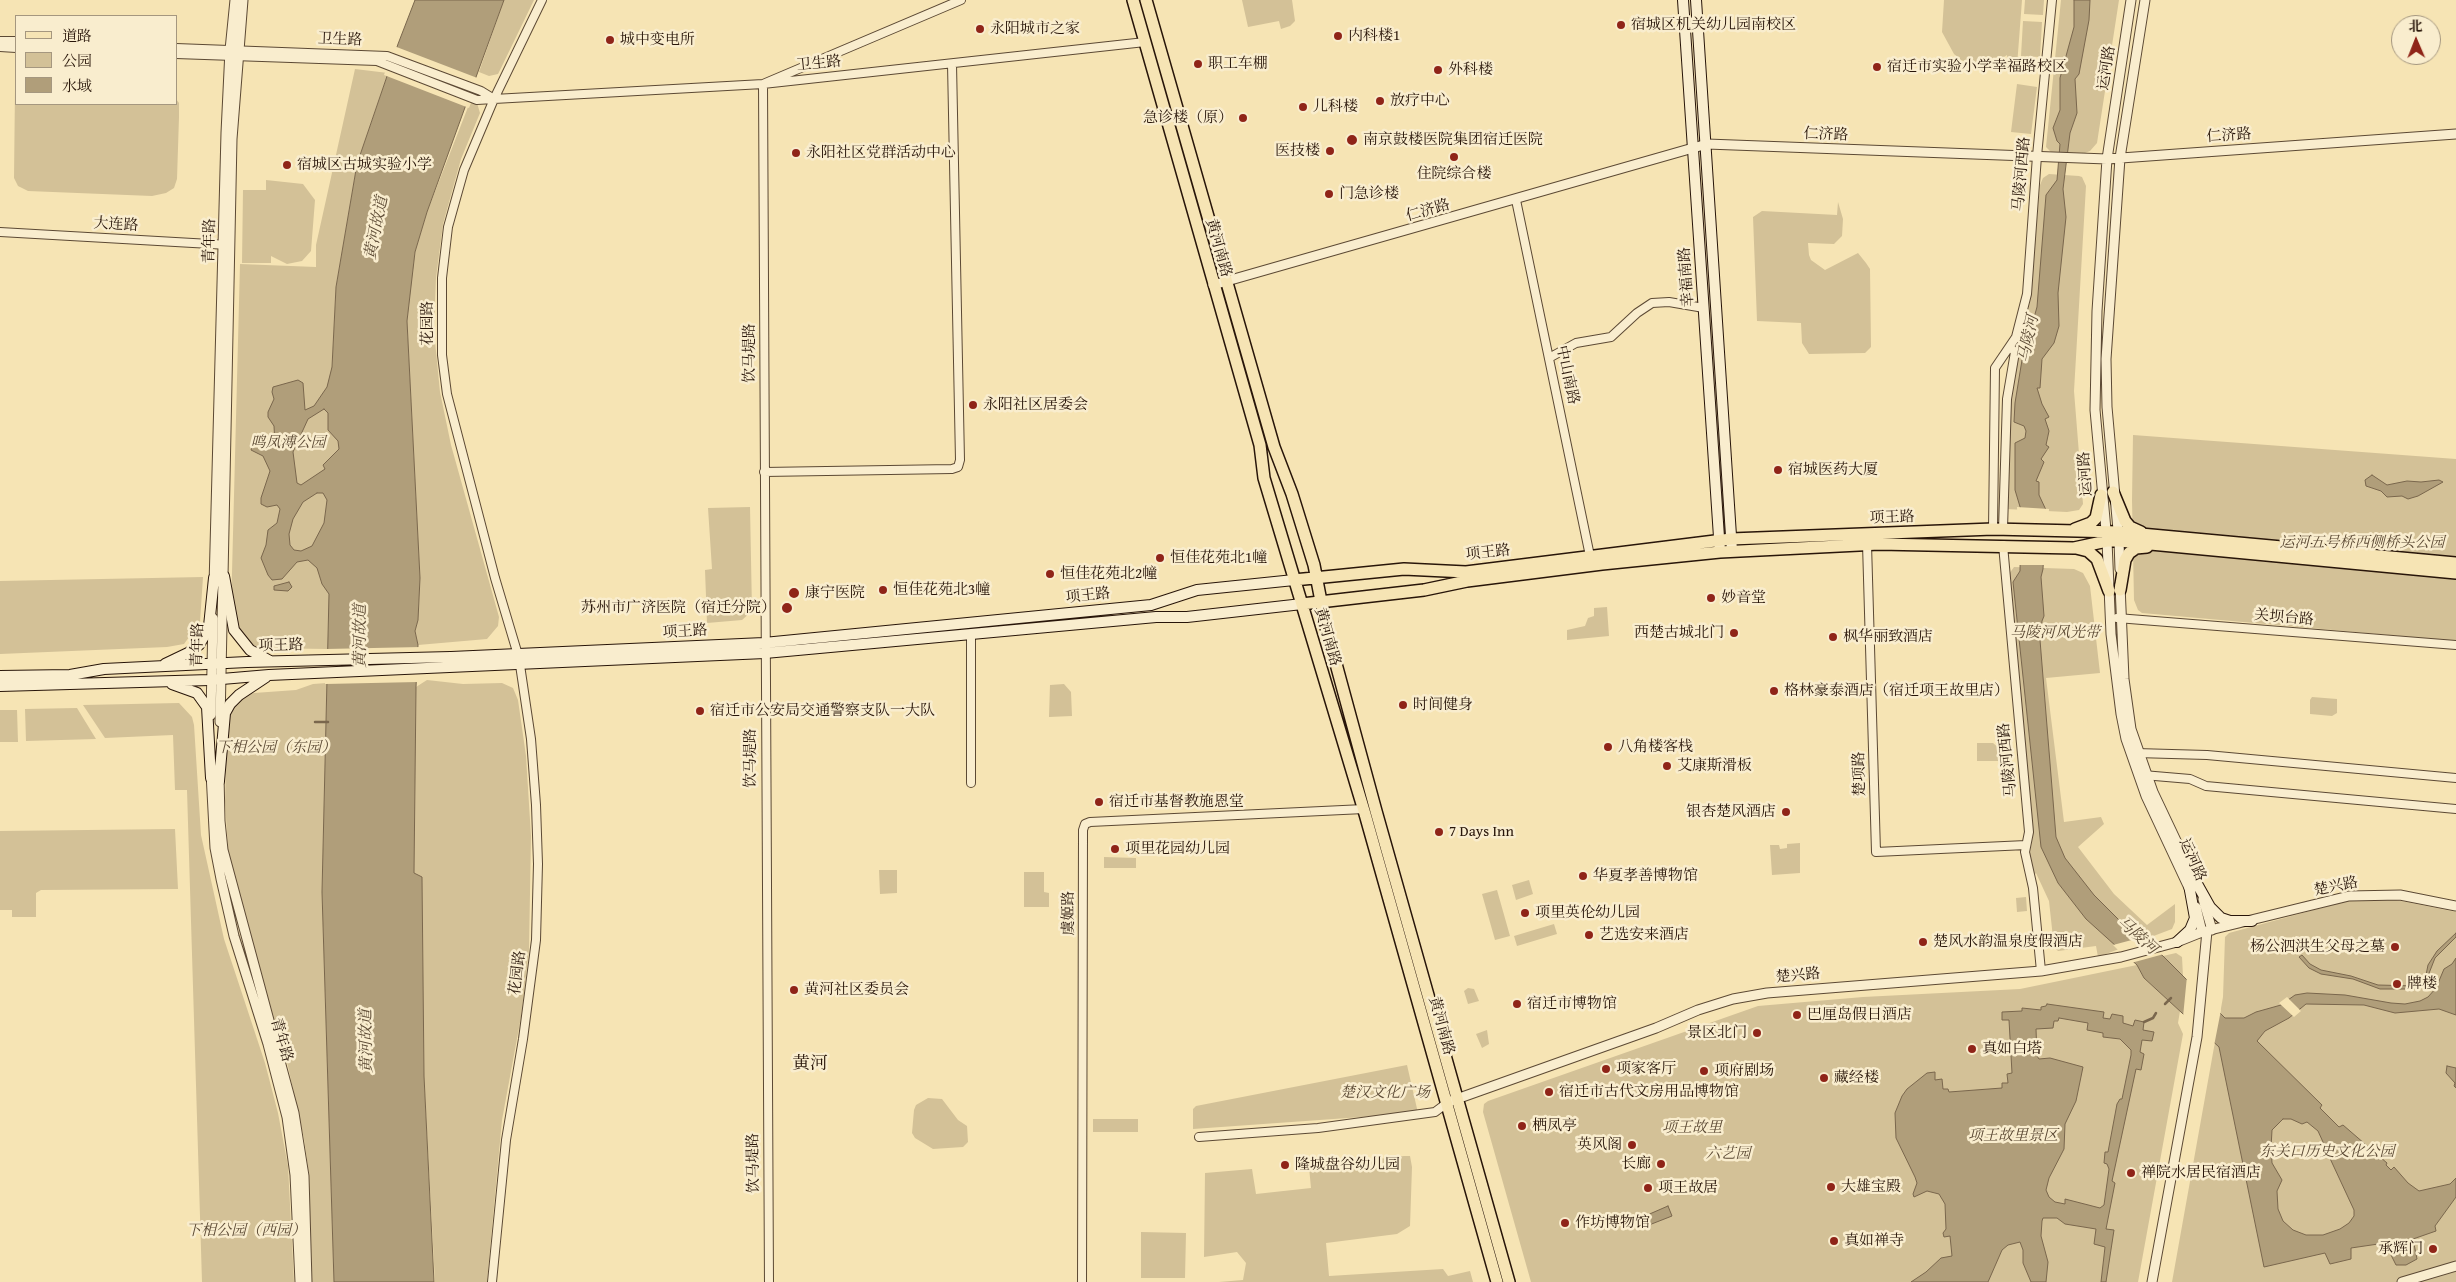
<!DOCTYPE html>
<html>
<head>
<meta charset="utf-8">
<style>
  body { margin:0 }
  #map { position:relative; width:2456px; height:1282px; overflow:hidden; background:#f6e4b4; font-family:"Gentium Book Plus","Noto Serif SC",serif }
  canvas { display:block }
  .legend { position:absolute; left:15px; top:15px; width:162px; height:90px; box-sizing:border-box; background:#f9edce; border:1px solid #a5977f; margin:0; padding:6px 9px; list-style:none; font-size:15px; color:#281509 }
  .legend li { display:flex; align-items:center; gap:10px; height:25px }
  .legend b { width:25px; border:1px solid #a5977f }
  .north { position:absolute; left:2391px; top:15px; width:50px; height:50px; box-sizing:border-box; background:#f9edce; border:1px solid #a5977f; border-radius:50%; rotate:359deg; font-size:14px; font-weight:700; line-height:20px; text-align:center; color:#281509 }
  .north::after { content:''; display:block; margin:auto; width:18px; height:22px; background:#8f2418; clip-path:polygon(50% 0,100% 100%,50% 72%,0 100%) }
</style>
</head>
<body>
<div id="map">
<canvas width="2456" height="1282"></canvas>
<ul class="legend">
<li><b style="height:6px;background:#f6e4b4"></b>道路</li>
<li><b style="height:14px;background:#d3c197"></b>公园</li>
<li><b style="height:14px;background:#b09e7a"></b>水域</li>
</ul>
<div class="north">北</div>
</div>
<script>
const ctx = document.querySelector('canvas').getContext('2d');
ctx.lineJoin = 'round';
function fillPath(path, color) { ctx.fillStyle = color; ctx.fill(path, 'evenodd'); }
const shape = rows => new Path2D(rows.map(r => 'M' + r).join(''));
function stroke(path, color, width, dash) { ctx.strokeStyle = color; ctx.lineWidth = width; ctx.lineCap = dash ? 'butt' : 'round'; ctx.setLineDash(dash || []); ctx.stroke(path); }
function write(font, color, halo, rows, align = 'center') {
  ctx.font = font + ' "Gentium Book Plus","Noto Serif SC",serif'; ctx.lineWidth = 5; ctx.setLineDash([]); ctx.textBaseline = 'middle'; ctx.strokeStyle = halo; ctx.fillStyle = color; for (const [text, x, y, turn = 0] of rows) {
    ctx.save(); ctx.translate(x, y); ctx.rotate((+turn || 0) * Math.PI / 180); ctx.textAlign = isNaN(turn) ? turn : align; if (halo) ctx.strokeText(text, 0, 0); ctx.fillText(text, 0, 0); ctx.restore();
  }
}
fillPath(shape([
  [504,0,534,0,501,68,498,74,489,76,479,72],
  [1242,0,1292,0,1295,21,1290,26,1281,29,1279,21,1248,27],
  [1944,0,2022,0,2017,66,2007,66,2007,55,1996,62,1974,65,1961,60,1954,54,1942,32],
  [2025,0,2044,0,2043,15,2024,14],
  [2061,0,2119,0,2097,143,2090,151,2085,153,2051,152,2046,147],
  [2023,21,2042,22,2040,57,2021,56],
  [355,69,388,73,357,164,336,287,332,367,343,448,332,476,328,649,257,648,241,637,231,611,240,264,316,267,316,245],
  [2017,84,2037,87,2031,134,2011,132],
  [15,89,16,104,176,104,176,99,179,103,179,117,177,179,174,188,166,193,152,196,28,191,18,186,14,178],
  [470,102,477,103,480,113,461,159,443,224,436,278,434,331,440,392,451,445,499,617,498,626,487,639,418,645,415,631,418,620,420,578,407,321,410,286,415,252,427,212],
  [2049,174,2079,176,2082,177,2086,186,2074,391,2083,504,2079,510,2067,512,2006,509,2010,401,2013,372,2030,302,2040,185,2043,178],
  [266,180,303,184,315,200,311,251,302,261,287,264,271,256,271,263,242,263,243,190,266,190],
  [1838,202,1843,219,1842,236,1834,244,1808,243,1809,255,1811,260,1825,270,1858,253,1866,263,1870,269,1871,347,1865,353,1809,354,1802,343,1801,323,1757,321,1753,217,1762,211,1837,215],
  [2133,435,2456,459,2456,641,2142,613,2138,610,2134,600,2132,500],
  [750,507,752,611,742,620,707,623,705,570,712,569,708,508],
  [2014,567,2074,569,2083,573,2090,586,2100,673,2046,678,2064,822,2101,817,2104,824,2078,847,2114,894,2147,925,2175,904,2175,922,2172,929,2098,957,2096,946,2058,951,2054,947,2049,901,2036,873,2034,876,2029,859,2033,835,2009,574],
  [203,577,200,622,184,644,167,647,0,654,0,581],
  [1607,607,1609,636,1567,640,1567,630,1585,626,1588,618,1594,616,1594,608],
  [427,680,463,684,502,683,513,688,518,700,526,756,531,836,529,950,521,1017,502,1120,487,1282,435,1282,424,1076,422,877,414,874,416,687],
  [327,683,322,892,334,1282,312,1282,309,1175,304,1139,283,1044,265,998,243,920,228,849,225,801,227,723,232,707,245,695,254,693,296,690,313,684],
  [1064,684,1071,692,1072,716,1049,717,1050,685],
  [2312,697,2337,699,2337,713,2332,716,2310,714,2310,700],
  [179,703,192,717,194,725,201,835,224,939,265,1063,278,1113,288,1166,294,1282,202,1282,187,790,175,790,173,735,105,738,83,705],
  [77,708,96,739,26,741,25,709],
  [0,710,17,710,18,742,0,742],
  [1977,743,1993,743,2001,750,2002,761,1977,761],
  [175,829,178,889,41,890,36,893,36,917,12,917,12,910,0,910,0,831],
  [1800,843,1800,873,1772,875,1770,845,1779,845,1780,849,1787,848,1787,844],
  [1104,857,1136,858,1136,868,1104,868],
  [879,870,897,870,897,893,880,894],
  [1024,872,1044,872,1044,892,1049,893,1049,907,1024,907],
  [1529,880,1533,894,1516,900,1512,885],
  [1497,890,1510,936,1495,940,1482,894],
  [2026,897,2027,911,2017,912,2016,898],
  [2386,898,2456,912,2456,1282,2172,1282,2223,997,2225,937,2229,933,2354,899],
  [1554,924,1557,934,1517,946,1514,936],
  [2176,953,2182,957,2183,976,2163,956],
  [2137,965,2144,978,2180,1011,2178,1023,2183,1034,2138,1282,1531,1282,1483,1112,1484,1104,1488,1101,1758,1006,1863,997,2020,989],
  [1468,988,1474,989,1479,1001,1468,1004,1464,991],
  [1487,1030,1489,1044,1482,1048,1476,1034],
  [1407,1065,1418,1113,1193,1129,1193,1109,1196,1106],
  [928,1098,942,1099,958,1120,967,1126,968,1142,963,1147,933,1149,915,1138,912,1133,914,1110,916,1105],
  [1093,1119,1138,1119,1138,1132,1093,1132],
  [1404,1156,1410,1156,1412,1167,1410,1226,1397,1234,1326,1243,1329,1276,1443,1269,1448,1276,1470,1271,1473,1282,1219,1282,1243,1280,1246,1263,1237,1252,1204,1257,1205,1173,1252,1169,1256,1194,1311,1188,1309,1167],
  [1141,1232,1186,1233,1185,1278,1141,1278]
]), '#d3c197');
const water = shape([
  [415,0,504,0,427,212,415,252,407,321,420,578,418,620,415,631,418,645,416,687,414,873,422,877,424,1076,434,1282,334,1282,322,892,329,594,322,584,317,568,308,560,297,562,282,579,272,580,268,575,261,558,266,545,268,530,277,523,280,509,277,505,267,507,261,504,261,498,270,471,263,456,251,450,253,445,259,442,269,448,275,444,274,426,268,417,268,412,274,399,272,392,273,387,298,380,303,383,305,410,314,406,327,387,332,367,336,287,357,164,398,44,415,0],
  [324,409,328,413,328,430,338,441,339,449,323,465,325,469,301,485,297,483,293,452,308,419,324,409],
  [317,493,323,493,327,500,324,523,312,546,301,551,294,550,290,545,289,534,293,519,303,502,317,493],
  [2074,0,2090,0,2089,20,2079,74,2075,79,2077,113,2070,133,2063,189,2066,217,2058,293,2059,326,2054,343,2042,359,2040,388,2037,388,2042,404,2049,417,2045,419,2049,431,2046,445,2049,447,2041,459,2044,462,2036,481,2039,482,2039,495,2046,510,2043,569,2041,577,2044,616,2042,621,2040,640,2056,837,2065,858,2094,895,2124,925,2163,956,2225,1018,2244,1018,2256,1012,2281,1005,2295,995,2307,993,2345,995,2391,1003,2405,1004,2420,1001,2428,997,2436,988,2444,969,2452,964,2456,958,2456,1015,2439,1009,2395,1013,2364,1005,2306,1004,2289,1018,2265,1031,2257,1041,2322,1105,2320,1108,2339,1127,2343,1125,2387,1163,2386,1165,2391,1170,2394,1167,2408,1183,2419,1191,2450,1184,2456,1178,2456,1197,2435,1226,2436,1231,2413,1239,2417,1259,2406,1265,2396,1265,2385,1243,2351,1248,2351,1259,2330,1264,2325,1253,2264,1267,2219,1047,2144,978,2137,965,2086,919,2058,883,2041,847,2013,582,2020,571,2021,510,2015,490,2015,443,2025,438,2026,431,2024,426,2014,422,2015,403,2022,360,2037,307,2046,195,2057,180,2060,144,2057,141,2053,128,2060,110,2060,78,2074,27,2074,0],
  [2283,1119,2291,1119,2302,1124,2307,1122,2318,1131,2323,1142,2322,1145,2327,1152,2354,1210,2354,1216,2349,1223,2340,1229,2323,1235,2306,1235,2293,1230,2283,1221,2278,1209,2277,1191,2282,1180,2272,1163,2271,1148,2272,1130,2283,1119],
  [2372,475,2387,485,2407,481,2421,482,2439,480,2443,482,2418,496,2408,499,2402,496,2387,497,2381,491,2366,486,2365,480,2372,475],
  [289,582,292,587,288,591,274,590,274,586,289,582],
  [2456,933,2456,937,2435,958,2426,981,2415,989,2380,989,2353,979,2321,974,2309,968,2299,957,2302,955,2310,964,2321,970,2351,976,2378,985,2416,986,2426,975,2428,965,2437,951,2456,933],
  [2047,1004,2104,1012,2103,1018,2110,1019,2112,1014,2123,1016,2123,1023,2133,1026,2135,1020,2144,1022,2143,1030,2154,1032,2152,1041,2142,1040,2140,1052,2144,1054,2141,1070,2136,1069,2112,1181,2115,1183,2106,1229,2114,1230,2106,1282,2101,1282,2105,1247,2094,1244,2096,1229,2065,1224,2057,1218,2043,1218,2042,1221,2041,1236,2048,1262,2046,1282,2031,1282,2023,1263,2023,1250,2020,1242,2008,1245,2002,1250,1988,1282,1911,1282,1926,1272,1941,1258,1952,1256,1950,1236,1944,1237,1943,1233,1946,1229,1945,1204,1939,1194,1927,1191,1914,1197,1913,1194,1917,1183,1915,1177,1896,1138,1895,1113,1902,1096,1907,1089,1927,1073,1935,1072,1935,1080,1942,1079,1943,1089,1948,1089,1949,1092,2002,1088,2002,1083,2008,1083,2007,1074,2012,1073,2009,1020,2002,1020,2002,1012,2022,1011,2022,1008,2041,1010,2041,1007,2046,1006,2047,1004],
  [2059,1018,2088,1023,2087,1030,2103,1033,2103,1037,2120,1039,2131,1050,2131,1055,2122,1099,2120,1099,2117,1104,2108,1152,2105,1152,2104,1163,2107,1164,2109,1169,2104,1205,2100,1208,2065,1199,2065,1204,2055,1202,2049,1197,2046,1190,2049,1178,2064,1149,2065,1124,2076,1101,2083,1067,2050,1058,2039,1059,2037,1056,2036,1029,2053,1028,2054,1021,2058,1021,2059,1018],
  [2447,1066,2456,1068,2456,1088,2454,1086,2455,1083,2446,1073,2447,1066],
  [1668,1206,1672,1216,1649,1225,1645,1216,1668,1206]
]);
fillPath(water, '#b09e7a');
stroke(water, '#7a674d', 1);
fillPath(shape([
  [394,46,480,79,469,108,384,75],
  [2017,507,2049,509,2046,565,2019,565],
  [421,647,418,682,325,684,326,649],
  [2143,937,2164,954,2131,963,2113,945],
  [2187,976,2221,1010,2214,1046,2183,1017],
  [2287,997,2301,1011,2294,1017,2279,1003]
]), '#f6e4b4');
stroke(shape([
  [315,722,328,722],
  [2165,1004,2171,998],
  [2144,1022,2153,1018,2156,1013]
]), '#7a674d', 2.5);
const minor = shape([
  [0,41,16,41],
  [0,47,16,48],
  [176,48,387,56,481,91,494,99,477,100,377,61,176,54],
  [494,99,763,84,1145,42],
  [1516,200,1590,556],
  [0,232,228,245],
  [1549,358,1576,343,1611,337,1637,313,1652,303,1669,302,1704,308],
  [764,472,952,469,958,467,960,460,952,64],
  [1993,529,1995,368,2016,337,2027,294,2037,156,2052,0],
  [2003,529,2007,399,2015,352,2010,347],
  [1867,544,1876,852,2026,845],
  [2003,545,2029,832,2025,852,2033,888,2041,971],
  [2117,618,2456,645],
  [518,655,495,578,447,394,442,355,442,278,448,227,464,170,494,99,542,0],
  [2136,753,2207,755,2456,778],
  [2143,775,2190,779,2206,786,2456,809],
  [971,783,971,634],
  [1199,1137,1318,1128,1435,1112,1447,1103],
  [492,1282,506,1140,523,1039,536,940,538,864,536,805,531,739,520,665],
  [769,1282,763,84,961,0],
  [1082,1282,1083,830,1085,824,1090,822,1364,809]
]);
const tertiary = shape([
  [2131,0,2107,159,2097,311,2095,410,2107,541,2111,634,2121,714,2126,739,2146,796,2190,890],
  [1213,285,1707,144,2107,159,2456,134],
  [2120,569,2119,541,2107,407,2106,359,2120,158,2145,0],
  [214,585,226,133,230,50,235,0],
  [2120,585,2124,679,2131,729,2153,792,2198,887],
  [211,715,213,618],
  [220,722,232,139,243,0],
  [211,773,215,848,221,879,234,936,268,1044,287,1117,295,1175,300,1282],
  [219,775,220,821,223,850,294,1113,304,1176,307,1282],
  [2203,899,2212,930],
  [2196,907,2202,932],
  [1451,1101,1656,1028,1698,1010,1733,999,1767,993,2041,971,2121,957,2177,942,2202,932,2349,896,2400,895,2456,906],
  [2152,1282,2197,1037,2207,931],
  [2402,1282,2456,1266]
]);
const secondary = shape([
  [1683,0,1720,552],
  [1696,0,1732,551],
  [224,576,234,630,250,650,270,661],
  [165,664,188,653,199,645,205,635,209,626,214,578],
  [0,676,70,675,104,669,247,662,451,657,764,643,1151,605,1197,590,1294,580],
  [172,684,197,693,207,707,211,778],
  [0,686,210,680,269,675,765,653,1156,617,1187,617,1302,604],
  [219,781,225,713,230,704,239,695,266,677],
  [2196,882,2210,907,2221,918,2230,921,2252,921],
  [2177,942,2190,930,2195,918,2189,885]
]);
const primary = shape([
  [1133,0,1260,445,1264,478,1365,814,1497,1282],
  [1146,0,1274,447,1292,494,1314,565,1326,627,1376,811,1509,1282],
  [2113,492,2125,521,2130,527,2141,532],
  [2075,529,2091,523,2096,518,2101,495],
  [2076,548,2088,551,2097,559,2109,591],
  [1294,580,1404,569,1466,572,1731,539,1993,529,2119,532,2456,563],
  [2120,590,2125,560,2129,553,2136,548,2147,547],
  [1302,604,1424,590,1467,581,1602,564,1720,552,1879,544,2074,548,2107,541,2119,541,2456,573]
]);
stroke(minor, '#5c4934', 10);
stroke(tertiary, '#5c4934', 11);
stroke(secondary, '#281509', 12);
stroke(primary, '#281509', 14);
stroke(minor, '#f9edce', 8);
stroke(tertiary, '#f9edce', 9);
stroke(secondary, '#f9edce', 10);
stroke(primary, '#f6e4b4', 11);
for (const [x, y, r, color] of [
  [1621,25,5,"#8f2418"],
  [980,29,5,"#8f2418"],
  [1338,36,5,"#8f2418"],
  [610,40,5,"#8f2418"],
  [1198,64,5,"#8f2418"],
  [1877,67,5,"#8f2418"],
  [1438,70,5,"#8f2418"],
  [1380,101,5,"#8f2418"],
  [1303,107,5,"#8f2418"],
  [1243,118,5,"#8f2418"],
  [1352,140,6,"#8f2418"],
  [1330,151,5,"#8f2418"],
  [796,153,5,"#8f2418"],
  [1454,157,5,"#8f2418"],
  [287,165,5,"#8f2418"],
  [1329,194,5,"#8f2418"],
  [973,405,5,"#8f2418"],
  [1778,470,5,"#8f2418"],
  [1160,558,5,"#8f2418"],
  [1050,574,5,"#8f2418"],
  [883,590,5,"#8f2418"],
  [794,593,6,"#8f2418"],
  [1711,598,5,"#8f2418"],
  [787,608,6,"#8f2418"],
  [1734,633,5,"#8f2418"],
  [1833,637,5,"#8f2418"],
  [1774,691,5,"#8f2418"],
  [1403,705,5,"#8f2418"],
  [700,711,5,"#8f2418"],
  [1608,747,5,"#8f2418"],
  [1667,766,5,"#8f2418"],
  [1099,802,5,"#8f2418"],
  [1786,812,5,"#8f2418"],
  [1439,832,5,"#8f2418"],
  [1115,849,5,"#8f2418"],
  [1583,876,5,"#8f2418"],
  [1525,913,5,"#8f2418"],
  [1589,935,5,"#8f2418"],
  [1923,942,5,"#8f2418"],
  [2395,947,5,"#8f2418"],
  [2397,984,5,"#8f2418"],
  [794,990,5,"#8f2418"],
  [1517,1004,5,"#8f2418"],
  [1797,1015,5,"#8f2418"],
  [1757,1033,5,"#8f2418"],
  [1972,1049,5,"#8f2418"],
  [1606,1069,5,"#8f2418"],
  [1704,1071,5,"#8f2418"],
  [1824,1078,5,"#8f2418"],
  [1549,1092,5,"#8f2418"],
  [1522,1126,5,"#8f2418"],
  [1632,1145,5,"#8f2418"],
  [1661,1164,5,"#8f2418"],
  [1285,1165,5,"#8f2418"],
  [2131,1173,5,"#8f2418"],
  [1831,1187,5,"#8f2418"],
  [1648,1188,5,"#8f2418"],
  [1565,1223,5,"#8f2418"],
  [1834,1241,5,"#8f2418"],
  [2433,1249,5,"#8f2418"]
]) { const dot = new Path2D(); dot.arc(x, y, r, 0, 2 * Math.PI); ctx.fillStyle = color; ctx.fill(dot); stroke(dot, '#f9edce', 2); }
write('15px', '#281509', '#f9edce', [
  ["宿城区机关幼儿园南校区",1631,25],
  ["永阳城市之家",990,29],
  ["内科楼1",1348,36],
  ["城中变电所",620,40],
  ["职工车棚",1208,64],
  ["宿迁市实验小学幸福路校区",1887,67],
  ["外科楼",1448,70],
  ["放疗中心",1390,101],
  ["儿科楼",1313,107],
  ["急诊楼（原）",1233,118,"right"],
  ["南京鼓楼医院集团宿迁医院",1363,140],
  ["医技楼",1320,151,"right"],
  ["永阳社区党群活动中心",806,153],
  ["宿城区古城实验小学",297,165],
  ["住院综合楼",1454,174,"center"],
  ["门急诊楼",1339,194],
  ["永阳社区居委会",983,405],
  ["宿城医药大厦",1788,470],
  ["恒佳花苑北1幢",1170,558],
  ["恒佳花苑北2幢",1060,574],
  ["恒佳花苑北3幢",893,590],
  ["康宁医院",805,593],
  ["妙音堂",1721,598],
  ["苏州市广济医院（宿迁分院）",776,608,"right"],
  ["西楚古城北门",1724,633,"right"],
  ["枫华丽致酒店",1843,637],
  ["格林豪泰酒店（宿迁项王故里店）",1784,691],
  ["时间健身",1413,705],
  ["宿迁市公安局交通警察支队一大队",710,711],
  ["八角楼客栈",1618,747],
  ["艾康斯滑板",1677,766],
  ["宿迁市基督教施恩堂",1109,802],
  ["银杏楚风酒店",1776,812,"right"],
  ["7 Days Inn",1449,832],
  ["项里花园幼儿园",1125,849],
  ["华夏孝善博物馆",1593,876],
  ["项里英伦幼儿园",1535,913],
  ["艺选安来酒店",1599,935],
  ["楚风水韵温泉度假酒店",1933,942],
  ["杨公泗洪生父母之墓",2385,947,"right"],
  ["牌楼",2407,984],
  ["黄河社区委员会",804,990],
  ["宿迁市博物馆",1527,1004],
  ["巴厘岛假日酒店",1807,1015],
  ["景区北门",1747,1033,"right"],
  ["真如白塔",1982,1049],
  ["项家客厅",1616,1069],
  ["项府剧场",1714,1071],
  ["藏经楼",1834,1078],
  ["宿迁市古代文房用品博物馆",1559,1092],
  ["栖凤亭",1532,1126],
  ["英风阁",1622,1145,"right"],
  ["长廊",1651,1164,"right"],
  ["隆城盘谷幼儿园",1295,1165],
  ["禅院水居民宿酒店",2141,1173],
  ["大雄宝殿",1841,1187],
  ["项王故居",1658,1188],
  ["作坊博物馆",1575,1223],
  ["真如禅寺",1844,1241],
  ["承辉门",2423,1249,"right"]
], 'left');
write('15px', '#281509', '#f9edce', [
  ["卫生路",340,40,2],
  ["卫生路",819,64,-6],
  ["运河路",2107,68,-81],
  ["仁济路",1826,135,2],
  ["仁济路",2229,136,-4],
  ["马陵河西路",2022,174,-85],
  ["仁济路",1428,211,-16],
  ["大连路",116,225,3],
  ["青年路",210,241,-89],
  ["黄河南路",1218,248,74],
  ["幸福南路",1687,277,-94],
  ["花园路",428,323,-90],
  ["饮马堤路",750,353,-90],
  ["中山南路",1567,375,78],
  ["运河路",2086,474,-94],
  ["项王路",1892,518,-2],
  ["项王路",1488,553,-6],
  ["项王路",1088,596,-6],
  ["关坝台路",2284,618,5],
  ["项王路",685,632,-3],
  ["黄河南路",1327,637,74],
  ["青年路",198,645,-88],
  ["项王路",281,646,-1],
  ["饮马堤路",751,758,-90],
  ["马陵河西路",2008,760,-96],
  ["楚项路",1860,774,-91],
  ["运河路",2192,860,66],
  ["楚兴路",2336,887,-11],
  ["虞姬路",1069,913,-90],
  ["花园路",518,973,-83],
  ["楚兴路",1798,976,-5],
  ["黄河南路",1441,1026,75],
  ["青年路",281,1040,74],
  ["饮马堤路",754,1163,-91]
]);
write('italic 15px', '#5b4934', '#f9edce', [
  ["鸣凤溥公园",288,443],
  ["运河五号桥西侧桥头公园",2362,543],
  ["马陵河风光带",2055,633],
  ["下相公园（东园）",276,748],
  ["楚汉文化广场",1385,1093],
  ["项王故里",1692,1128],
  ["项王故里景区",2013,1136],
  ["东关口历史文化公园",2327,1152],
  ["六艺园",1728,1154],
  ["下相公园（西园）",246,1231]
]);
write('italic 16px', '#5e4c36', '#f9edce', [
  ["黄河故道",377,228,-79],
  ["马陵河",2029,339,-78],
  ["黄河故道",361,636,-90],
  ["马陵河",2137,936,42],
  ["黄河故道",367,1041,-91]
]);
write('18px', '#281509', '#f9edce', [
  ["黄河",810,1064]
]);
</script>
</body>
</html>
